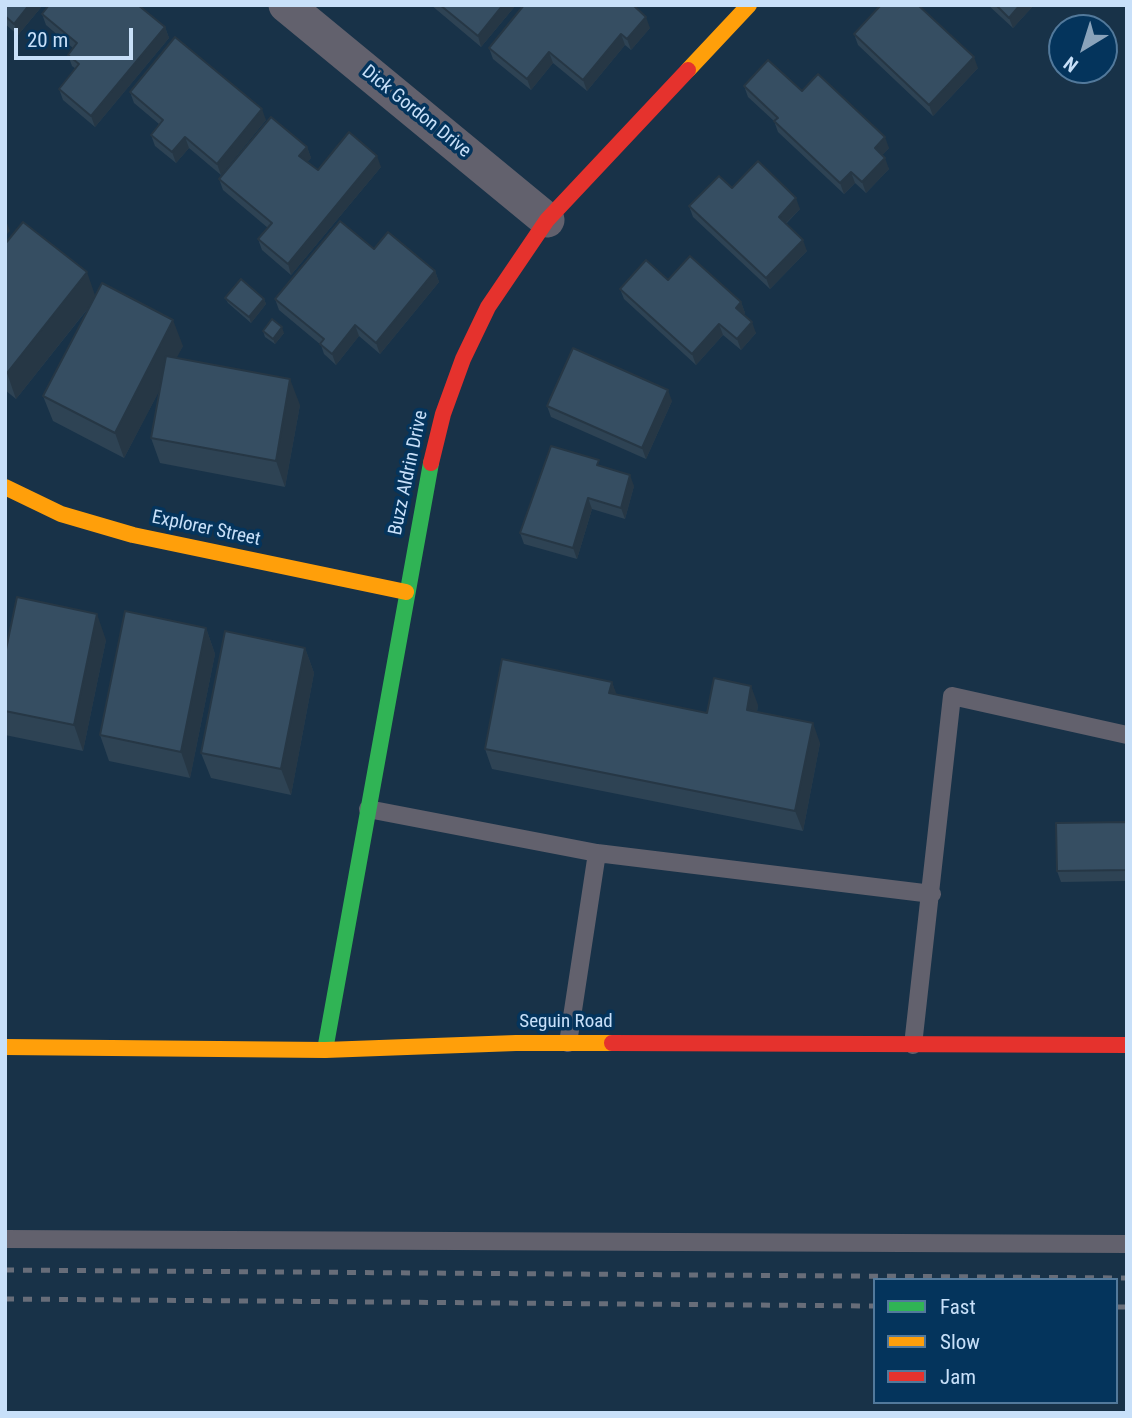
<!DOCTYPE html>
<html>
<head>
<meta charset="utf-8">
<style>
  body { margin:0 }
  #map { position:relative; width:1132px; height:1418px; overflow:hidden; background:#183248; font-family:"Roboto Condensed",sans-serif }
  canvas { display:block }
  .frame { position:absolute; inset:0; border:7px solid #c8e0f9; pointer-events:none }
  .legend { position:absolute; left:873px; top:1278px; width:245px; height:126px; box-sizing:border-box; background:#04345c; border:2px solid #52799b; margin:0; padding:9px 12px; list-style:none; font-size:21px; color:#c8e0f9 }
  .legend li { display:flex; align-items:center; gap:14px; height:35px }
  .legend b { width:35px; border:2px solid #52799b }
  .north { position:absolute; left:1048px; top:14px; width:70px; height:70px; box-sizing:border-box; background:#04345c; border:2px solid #52799b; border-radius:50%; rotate:218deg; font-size:19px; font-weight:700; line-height:28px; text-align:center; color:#c8e0f9 }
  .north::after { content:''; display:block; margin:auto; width:24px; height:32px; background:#8aa3bb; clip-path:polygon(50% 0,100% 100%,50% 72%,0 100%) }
  .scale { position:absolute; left:14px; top:28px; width:119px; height:32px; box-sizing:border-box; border:4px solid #c8e0f9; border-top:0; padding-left:9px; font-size:21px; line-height:24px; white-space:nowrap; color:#c8e0f9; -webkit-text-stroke:5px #04345c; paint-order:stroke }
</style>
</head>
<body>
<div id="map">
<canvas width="1132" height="1418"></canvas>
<div class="frame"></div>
<ul class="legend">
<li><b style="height:9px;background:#30b455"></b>Fast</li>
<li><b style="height:9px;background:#ff9f0a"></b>Slow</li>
<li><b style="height:9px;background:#e5322d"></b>Jam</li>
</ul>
<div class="north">N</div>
<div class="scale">20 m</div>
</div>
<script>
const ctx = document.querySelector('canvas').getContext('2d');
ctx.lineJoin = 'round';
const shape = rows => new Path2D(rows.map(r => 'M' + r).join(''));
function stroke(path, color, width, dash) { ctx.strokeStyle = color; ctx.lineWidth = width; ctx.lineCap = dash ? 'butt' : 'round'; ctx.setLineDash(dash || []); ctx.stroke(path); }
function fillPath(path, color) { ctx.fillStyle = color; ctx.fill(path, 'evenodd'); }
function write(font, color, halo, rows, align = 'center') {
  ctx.font = font + ' "Roboto Condensed",sans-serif'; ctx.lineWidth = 7; ctx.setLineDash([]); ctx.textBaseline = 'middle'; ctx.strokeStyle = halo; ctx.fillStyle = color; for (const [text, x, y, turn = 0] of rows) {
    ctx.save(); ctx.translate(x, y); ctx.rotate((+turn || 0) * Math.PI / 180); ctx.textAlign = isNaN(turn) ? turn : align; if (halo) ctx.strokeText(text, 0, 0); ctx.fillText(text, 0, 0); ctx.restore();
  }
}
stroke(shape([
  [368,809,597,853,932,894],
  [568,1043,597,853],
  [913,1045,952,696,1127,735],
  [5,1239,1127,1244]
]), '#62616d', 18);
stroke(shape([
  [286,5,547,220]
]), '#62616d', 35);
stroke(shape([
  [325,1050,431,463]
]), '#30b455', 16);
stroke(shape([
  [688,70,749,5],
  [5,487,61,514,133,535,406,592],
  [5,1047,325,1050,516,1043,612,1043]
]), '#ff9f0a', 16);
stroke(shape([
  [431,463,443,414,463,359,488,307,547,220,688,70],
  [612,1043,1127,1045]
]), '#e5322d', 16);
stroke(shape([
  [5,1270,1127,1278],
  [5,1299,875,1306],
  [1116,1307,1127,1307]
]), '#676d79', 5, [9, 9]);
fillPath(shape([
  [5,5,43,5,18,35,5,24],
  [431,5,516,5,481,47],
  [988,5,1034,5,1013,28],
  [42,14,165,27,169,38,95,127,63,100,59,89,76,69,72,66,68,55,73,48,46,25],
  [650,28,631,50,625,45,587,91,553,63,531,90,493,59,489,48],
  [854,34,978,68,933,116,858,45],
  [744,86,802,91,889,148,882,155,889,169,866,193,855,183,844,194,778,132,774,121,748,97],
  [130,92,266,120,221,175,189,148,176,163,155,146,151,135,159,124,134,103],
  [307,147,311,158,307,162,318,170,381,167,291,275,262,250,258,239,268,228,223,190,219,179],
  [732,188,800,209,786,224,807,251,770,289,693,217,689,206],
  [5,244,183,346,176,358,300,405,285,487,160,463,151,438,160,389,124,458,53,421,43,396,90,306,16,399,5,390],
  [374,249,435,271,439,282,380,354,359,336,336,365,324,354,321,345,279,310,275,299],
  [668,280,741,302,745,313,743,315,756,333,741,350,723,335,696,365,624,299,620,289],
  [225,298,264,299,266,304,251,323,228,303],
  [263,331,284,333,275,344,265,337],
  [672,401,646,459,551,417,547,406],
  [601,466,634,486,625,519,592,509,577,559,524,544,520,533],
  [206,628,215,654,190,778,109,761,100,735],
  [106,640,83,751,5,735,5,654],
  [305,648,314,673,291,795,211,778,201,753],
  [612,682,616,695,707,713,758,705,757,712,820,743,803,831,492,769,485,749],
  [1127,822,1127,881,1061,882,1057,871]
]), '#2e4354');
fillPath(shape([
  [29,5,43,5,18,35,14,24],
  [503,5,516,5,481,47,478,36],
  [1020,5,1034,5,1013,28,1009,18],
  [646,17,650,28,631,50,627,39],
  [165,27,169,38,95,127,91,116],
  [621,34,625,45,587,91,583,80],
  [549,52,553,63,531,90,527,79],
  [974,57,978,68,933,116,929,105],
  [262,109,266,120,221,175,217,164],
  [185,137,189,148,176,163,172,152],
  [885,137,889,148,879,159,875,148],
  [307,147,311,158,303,167,299,156],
  [377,156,381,167,291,275,288,264],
  [885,158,889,169,866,193,862,182],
  [851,172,855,183,844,194,840,183],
  [796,198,800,209,782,227,779,217],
  [5,218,10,231,5,236],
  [803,240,807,251,770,289,766,278],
  [435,271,439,282,380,354,376,343],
  [87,272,96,298,16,399,7,373],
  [264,299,266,304,251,323,249,317],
  [741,302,745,313,740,319,736,308],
  [173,320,183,346,124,458,115,433],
  [752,322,756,333,741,350,737,339],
  [719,324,723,335,696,365,692,354],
  [355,325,359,336,336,365,332,354],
  [282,327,284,333,275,344,273,339],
  [290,379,300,405,285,487,276,461],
  [668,390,672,401,646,459,642,448],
  [630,475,634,486,625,519,621,508],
  [588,498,592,509,577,559,573,548],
  [97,614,106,640,83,751,74,725],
  [206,628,215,654,190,778,181,752],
  [305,648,314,673,291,795,281,769],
  [612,682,619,701,609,693],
  [751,686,758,705,754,730,747,710],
  [813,723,820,743,803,831,795,811]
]), '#263745');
const building = shape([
  [5,5,29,5,14,24,5,16,5,5],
  [49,5,138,5,165,27,91,116,59,89,79,64,68,55,77,43,42,14,49,5],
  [440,5,503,5,478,36,440,5],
  [524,5,633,5,646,17,627,39,621,34,583,80,549,52,527,79,489,48,524,5],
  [881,5,918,5,974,57,929,105,854,34,881,5],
  [996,5,1020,5,1009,18,996,5],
  [175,37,262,109,217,164,185,137,172,152,151,135,163,120,130,92,175,37],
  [768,60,802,91,818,74,885,137,875,148,885,158,862,182,851,172,840,183,774,121,778,118,744,86,768,60],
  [271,117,307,147,299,156,318,170,349,132,377,156,288,264,258,239,272,223,219,179,271,117],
  [758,161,796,198,779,217,803,240,766,278,689,206,719,176,732,188,758,161],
  [340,221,374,249,388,232,435,271,376,343,355,325,332,354,320,344,324,339,275,299,340,221],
  [23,222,87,272,7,373,5,372,5,244,23,222],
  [690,256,741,302,736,308,752,322,737,339,719,324,692,354,620,289,646,260,668,280,690,256],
  [241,279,264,299,249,317,225,298,241,279],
  [102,283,173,320,115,433,43,396,102,283],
  [272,319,282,327,273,339,263,331,272,319],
  [573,348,668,390,642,448,547,406,573,348],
  [166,356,290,379,276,461,151,438,166,356],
  [551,446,599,460,597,465,630,475,621,508,588,498,573,548,520,533,551,446],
  [17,597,97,614,74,725,5,711,5,654,17,597],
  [125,611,206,628,181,752,100,735,125,611],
  [225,631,305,648,281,769,201,753,225,631],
  [502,659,612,682,609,693,707,713,714,678,751,686,747,710,813,723,795,811,485,749,502,659],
  [1127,822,1127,870,1057,871,1056,823,1127,822]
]);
fillPath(building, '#364e62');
stroke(building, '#263745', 2);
write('19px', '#c8e0f9', '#04345c', [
  ["Dick Gordon Drive",416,112,39],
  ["Buzz Aldrin Drive",409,473,-78],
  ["Explorer Street",206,529,12],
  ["Seguin Road",566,1022]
]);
</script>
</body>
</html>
